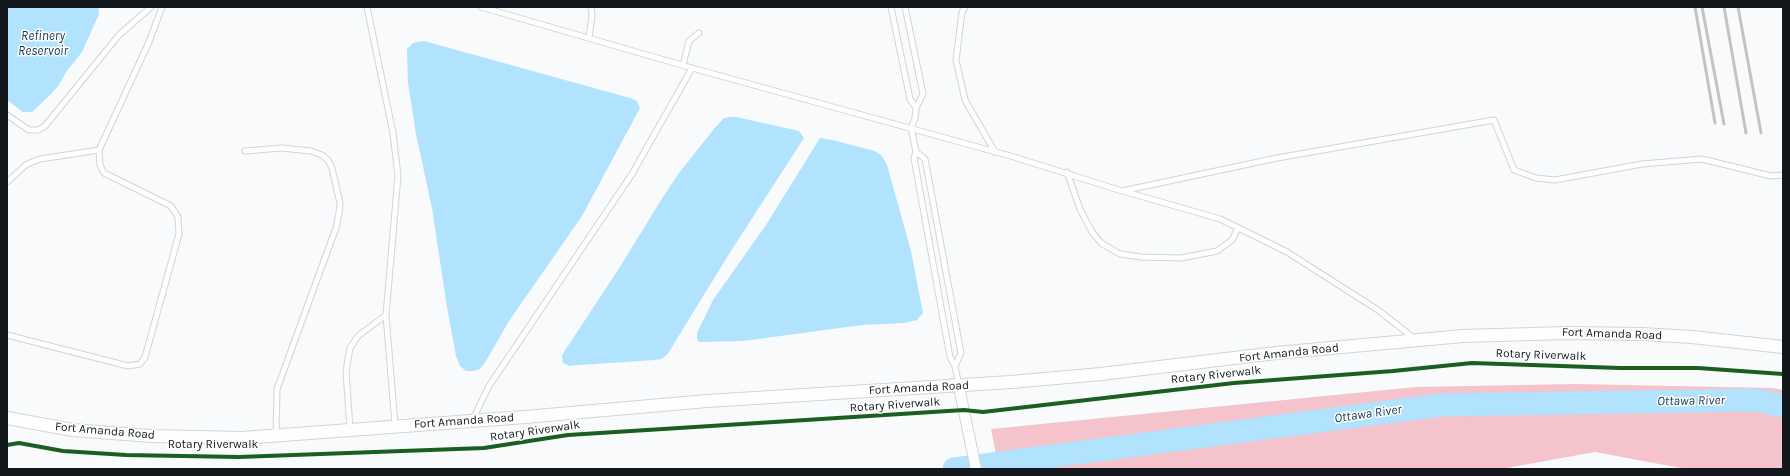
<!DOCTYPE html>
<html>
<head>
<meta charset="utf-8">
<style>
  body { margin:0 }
  #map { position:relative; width:1790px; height:476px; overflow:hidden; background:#f8fafc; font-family:Karla,sans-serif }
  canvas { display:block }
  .frame { position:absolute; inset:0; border:8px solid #12181c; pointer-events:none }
</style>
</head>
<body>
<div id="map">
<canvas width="1790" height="476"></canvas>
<div class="frame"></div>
</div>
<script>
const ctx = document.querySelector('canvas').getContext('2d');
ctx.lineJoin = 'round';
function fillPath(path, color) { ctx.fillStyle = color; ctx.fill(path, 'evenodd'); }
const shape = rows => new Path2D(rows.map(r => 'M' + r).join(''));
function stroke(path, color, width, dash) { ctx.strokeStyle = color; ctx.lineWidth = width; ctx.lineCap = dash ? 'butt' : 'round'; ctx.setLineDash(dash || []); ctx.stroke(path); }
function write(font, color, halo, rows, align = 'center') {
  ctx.font = font + ' Karla,sans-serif'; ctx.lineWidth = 3; ctx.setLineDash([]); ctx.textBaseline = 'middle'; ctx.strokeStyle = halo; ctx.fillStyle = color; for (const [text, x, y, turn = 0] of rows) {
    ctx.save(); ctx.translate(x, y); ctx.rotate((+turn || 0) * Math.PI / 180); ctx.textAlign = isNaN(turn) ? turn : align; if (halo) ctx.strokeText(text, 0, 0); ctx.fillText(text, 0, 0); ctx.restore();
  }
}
fillPath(shape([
  [1575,384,1772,388,1783,390,1783,469,1686,469,1595,452,1501,469,999,469,991,429,1416,387]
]), '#f4c3cc');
fillPath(shape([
  [7,7,98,7,99,14,82,52,66,72,59,85,51,94,32,112,23,112,7,100],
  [424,41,630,98,637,101,640,108,582,216,509,321,486,361,480,369,473,371,466,371,460,366,456,356,447,307,432,208,416,134,408,83,407,49,413,43],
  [729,117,736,117,799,131,804,138,729,254,667,355,661,359,655,360,579,365,569,366,563,363,562,355,618,270,663,197,679,173,714,129,724,118],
  [820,138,832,140,875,151,882,156,887,165,911,251,923,313,917,320,904,323,862,325,743,341,699,342,697,339,697,333,713,300,766,225]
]), '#b1e2fe');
stroke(shape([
  [954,469,1441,405,1756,400,1783,406]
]), '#b1e2fe', 23);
const service = shape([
  [367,7,393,133,398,176,386,315,395,425],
  [481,7,692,68,1014,157,1122,191,1277,158,1494,120,1514,170,1536,178,1555,180,1642,164,1702,159,1771,176,1783,175],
  [891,7,910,99,916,108],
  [905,7,923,94,916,108,915,118,911,128,916,152,914,158,950,357,955,366,959,386],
  [965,7,962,12,956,60,965,100,995,152],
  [589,38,592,15,591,7],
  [683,65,689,41,699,33],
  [7,115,29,130,38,130,45,126,119,35,151,7],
  [245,151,281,148,311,151,322,155,328,160,332,168,340,203,339,213,336,228,277,389,276,435],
  [916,152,925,159,961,353,955,366],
  [1067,172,1080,209,1092,232,1101,243,1120,254,1141,257,1181,258,1217,251,1232,240,1238,228],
  [7,182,27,164,40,159,99,150],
  [1123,191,1220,219,1263,240,1287,252,1378,310,1415,339],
  [7,335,128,366,140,364,145,357,179,234,178,217,171,206,104,173,100,165,99,150,149,42,162,7],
  [473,419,489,386,632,174,692,68],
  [350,429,346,371,350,348,358,336,386,315]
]);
const minor = shape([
  [959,387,976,469]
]);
const tertiary = shape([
  [7,418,73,430,151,436,242,438,525,417,707,401,1011,382,1101,374,1276,353,1463,336,1567,333,1641,334,1692,337,1783,347]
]);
stroke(service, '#d0d5d7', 7);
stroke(minor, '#d0d5d7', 12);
stroke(tertiary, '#d0d5d7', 14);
stroke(service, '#fefeff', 5);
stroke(minor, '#fefeff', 10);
stroke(tertiary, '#fefeff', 12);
stroke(shape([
  [1695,7,1715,123],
  [1702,7,1724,124],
  [1724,7,1746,133],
  [1738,7,1761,133]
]), '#c2c4c4', 3);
stroke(shape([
  [7,445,19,443,63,451,126,455,239,457,484,448,568,435,964,410,983,412,1234,383,1393,371,1472,363,1620,368,1698,368,1783,374]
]), '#1b5e20', 4);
write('12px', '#12181c', '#fff', [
  ["Fort Amanda Road",1612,334,2],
  ["Fort Amanda Road",1289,353,-6],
  ["Rotary Riverwalk",1541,355,2],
  ["Rotary Riverwalk",1216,375,-6],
  ["Fort Amanda Road",919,388,-3],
  ["Rotary Riverwalk",895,405,-4],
  ["Fort Amanda Road",464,421,-4],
  ["Fort Amanda Road",105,431,5],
  ["Rotary Riverwalk",535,431,-8],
  ["Rotary Riverwalk",213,445]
]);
write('italic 13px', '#10384c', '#fff', [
  ["Refinery",43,36],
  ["Reservoir",43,51],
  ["Ottawa River",1691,401,-1],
  ["Ottawa River",1368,414,-8]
]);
</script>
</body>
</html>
